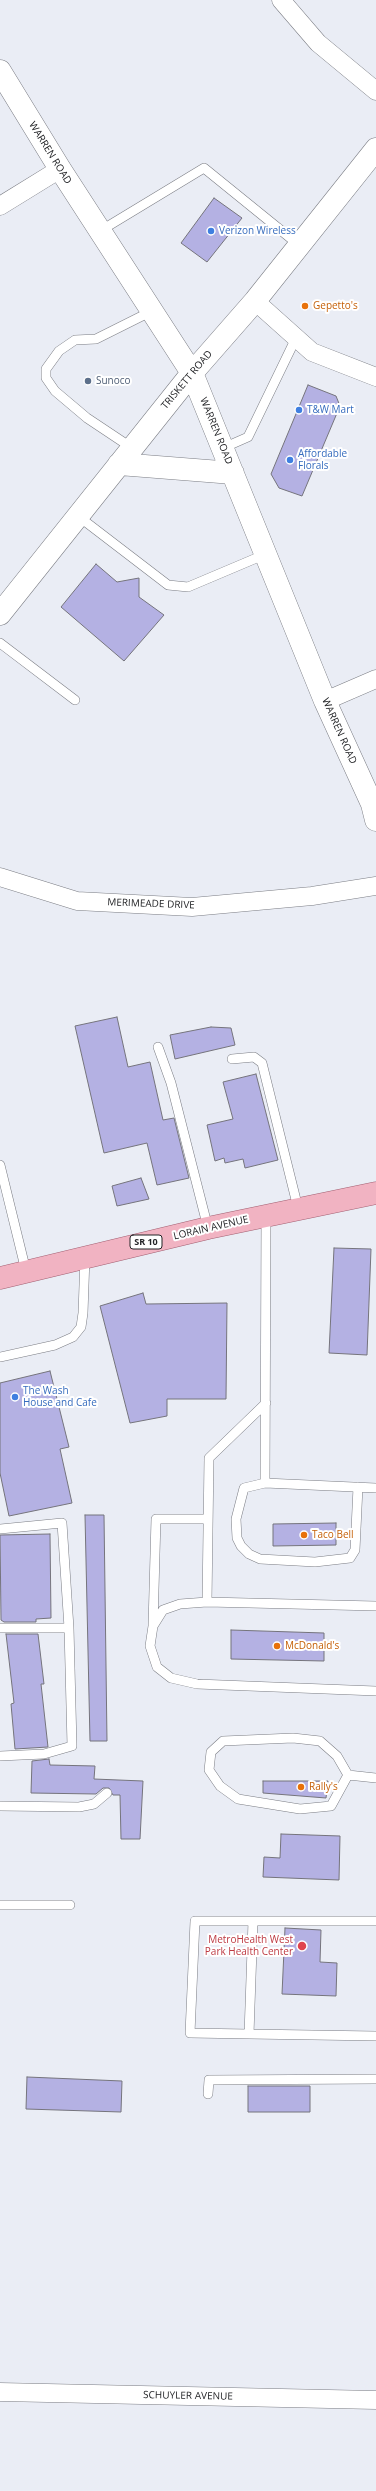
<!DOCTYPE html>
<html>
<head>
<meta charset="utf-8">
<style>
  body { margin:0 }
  canvas { display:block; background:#eaedf5 }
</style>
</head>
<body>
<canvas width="376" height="2491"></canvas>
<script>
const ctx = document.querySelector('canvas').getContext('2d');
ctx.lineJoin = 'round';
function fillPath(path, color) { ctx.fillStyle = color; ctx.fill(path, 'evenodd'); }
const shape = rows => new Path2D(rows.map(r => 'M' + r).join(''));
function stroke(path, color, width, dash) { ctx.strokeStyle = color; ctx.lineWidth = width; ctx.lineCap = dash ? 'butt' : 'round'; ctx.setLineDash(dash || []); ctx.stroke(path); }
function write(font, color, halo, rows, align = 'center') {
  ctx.font = font + ' "Open Sans",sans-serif'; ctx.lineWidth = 4; ctx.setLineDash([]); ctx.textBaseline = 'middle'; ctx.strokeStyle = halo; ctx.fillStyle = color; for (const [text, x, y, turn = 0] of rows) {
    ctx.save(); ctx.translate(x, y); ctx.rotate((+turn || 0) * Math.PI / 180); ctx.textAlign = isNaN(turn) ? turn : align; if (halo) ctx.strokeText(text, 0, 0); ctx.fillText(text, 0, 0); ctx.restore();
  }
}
const building = shape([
  [214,198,242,218,207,262,181,243,214,198],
  [308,385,336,396,340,406,302,496,279,488,271,474,308,385],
  [96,564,117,582,139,578,139,597,164,615,124,661,61,607,96,564],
  [117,1017,128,1067,150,1062,163,1120,174,1118,189,1178,157,1185,147,1143,104,1153,75,1026,117,1017],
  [211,1027,231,1028,235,1045,175,1059,170,1035,211,1027],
  [256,1074,278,1160,245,1168,243,1159,225,1163,224,1158,215,1161,207,1125,233,1119,223,1082,256,1074],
  [141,1178,149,1199,117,1206,112,1186,141,1178],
  [334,1248,371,1249,367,1355,329,1353,334,1248],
  [143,1293,146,1304,227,1303,226,1399,167,1399,167,1416,130,1423,100,1306,143,1293],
  [50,1371,69,1447,60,1449,72,1503,9,1516,0,1473,0,1383,50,1371],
  [85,1515,104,1515,107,1741,90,1741,85,1515],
  [336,1523,336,1545,273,1546,273,1524,336,1523],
  [50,1534,51,1618,36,1619,36,1622,4,1622,1,1620,0,1535,50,1534],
  [231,1630,324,1633,324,1661,231,1659,231,1630],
  [6,1634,38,1634,44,1684,41,1684,48,1747,15,1749,11,1704,14,1703,6,1634],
  [49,1759,50,1765,95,1766,94,1779,143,1781,140,1839,121,1839,120,1795,113,1795,109,1788,103,1788,96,1794,31,1793,32,1761,49,1759],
  [263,1781,328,1781,326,1798,263,1793,263,1781],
  [281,1834,340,1836,339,1880,263,1877,264,1857,280,1858,281,1834],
  [285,1928,321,1930,320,1962,337,1963,336,1996,282,1994,285,1928],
  [27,2077,122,2081,121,2112,26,2109,27,2077],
  [248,2086,310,2086,310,2112,248,2112,248,2086]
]);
fillPath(building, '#b4b1e3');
stroke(building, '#75747c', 1);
const service = shape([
  [100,231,204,168,299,245],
  [132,448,87,418,55,391,46,378,46,369,59,351,75,340,96,339,152,311],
  [223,448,248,437,296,338],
  [78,516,168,585,188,587,266,554],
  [0,643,75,700],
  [158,1047,171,1083,208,1228],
  [232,1059,254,1057,262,1063,298,1208],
  [0,1165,26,1271],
  [266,1215,265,1483,376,1488],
  [0,1357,55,1345,73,1337,81,1327,83,1313,85,1257],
  [265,1483,244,1488,236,1519,237,1538,241,1546,249,1554,260,1559,315,1562,350,1558,355,1550,358,1487],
  [0,1529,62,1523,69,1628],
  [207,1602,209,1458,266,1403],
  [376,1606,207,1602,180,1604,163,1610,153,1626,150,1646,157,1667,171,1678,197,1684,376,1691],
  [153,1625,156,1519,208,1519],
  [0,1628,69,1628,72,1746,44,1754,0,1756],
  [293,1738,320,1741,337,1756,348,1775,331,1806,300,1809,238,1799,220,1786,209,1770,211,1752,223,1741,293,1738],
  [348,1775,376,1778],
  [0,1806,79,1807,94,1804,107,1793],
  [0,1905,70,1905],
  [376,1921,253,1921,249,2034,376,2036],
  [249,2034,190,2033,195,1921,253,1921],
  [208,2094,209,2080,376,2079]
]);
const minor = shape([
  [281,0,318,43,376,91],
  [0,206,60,169],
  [255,301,312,352,376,377],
  [325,701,376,679],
  [0,877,77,901,192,907,312,896,376,886],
  [0,2392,376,2400]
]);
const secondary = shape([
  [0,71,60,169,192,373,325,701,372,804,376,820],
  [119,464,233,473],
  [0,614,192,373,255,301,376,149]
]);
const primary = shape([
  [0,1278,208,1228,376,1193]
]);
stroke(service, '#7b7d84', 10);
stroke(minor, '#7b7d84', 19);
stroke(secondary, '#7b7d84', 23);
stroke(primary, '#a26072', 23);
stroke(service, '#fff', 9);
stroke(minor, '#fff', 18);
stroke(secondary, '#fff', 22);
stroke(primary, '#f1b3c2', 22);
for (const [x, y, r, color] of [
  [211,231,4,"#3f7fe0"],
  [305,306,4,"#e8710a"],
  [88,381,4,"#5c6f8a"],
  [299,410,4,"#3f7fe0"],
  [290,460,4,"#3f7fe0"],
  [15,1397,4,"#3f7fe0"],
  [304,1535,4,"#e8710a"],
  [277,1646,4,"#e8710a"],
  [301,1787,4,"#e8710a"],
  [302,1946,5,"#e0444e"]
]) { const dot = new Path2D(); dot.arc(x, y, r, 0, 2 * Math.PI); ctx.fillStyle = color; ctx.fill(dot); stroke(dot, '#fff', 1.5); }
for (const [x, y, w] of [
  [146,1242,32]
]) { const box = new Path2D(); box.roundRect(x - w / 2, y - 7, w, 14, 3); ctx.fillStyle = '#fff'; ctx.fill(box); stroke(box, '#232427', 1); }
write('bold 9px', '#232427', null, [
  ["SR 10",146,1242]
]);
write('10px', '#232427', '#fff', [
  ["WARREN ROAD",50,153,58],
  ["TRISKETT ROAD",187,380,-50],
  ["WARREN ROAD",216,431,68],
  ["WARREN ROAD",339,731,66],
  ["MERIMEADE DRIVE",151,904,2],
  ["LORAIN AVENUE",211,1228,-13],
  ["SCHUYLER AVENUE",188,2396,1]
]);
write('10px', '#366cbe', '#fff', [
  ["Verizon Wireless",219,231],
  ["T&W Mart",307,410],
  ["Affordable",298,454],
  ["Florals",298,466],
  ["The Wash",23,1391],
  ["House and Cafe",23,1403]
], 'left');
write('10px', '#c56008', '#fff', [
  ["Gepetto's",313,306],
  ["Taco Bell",312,1535],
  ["McDonald's",285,1646],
  ["Rally's",309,1787]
], 'left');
write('10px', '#4e5e75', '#fff', [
  ["Sunoco",96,381]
], 'left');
write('10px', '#be3a42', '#fff', [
  ["MetroHealth West",293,1940],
  ["Park Health Center",293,1952]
], 'right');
</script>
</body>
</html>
